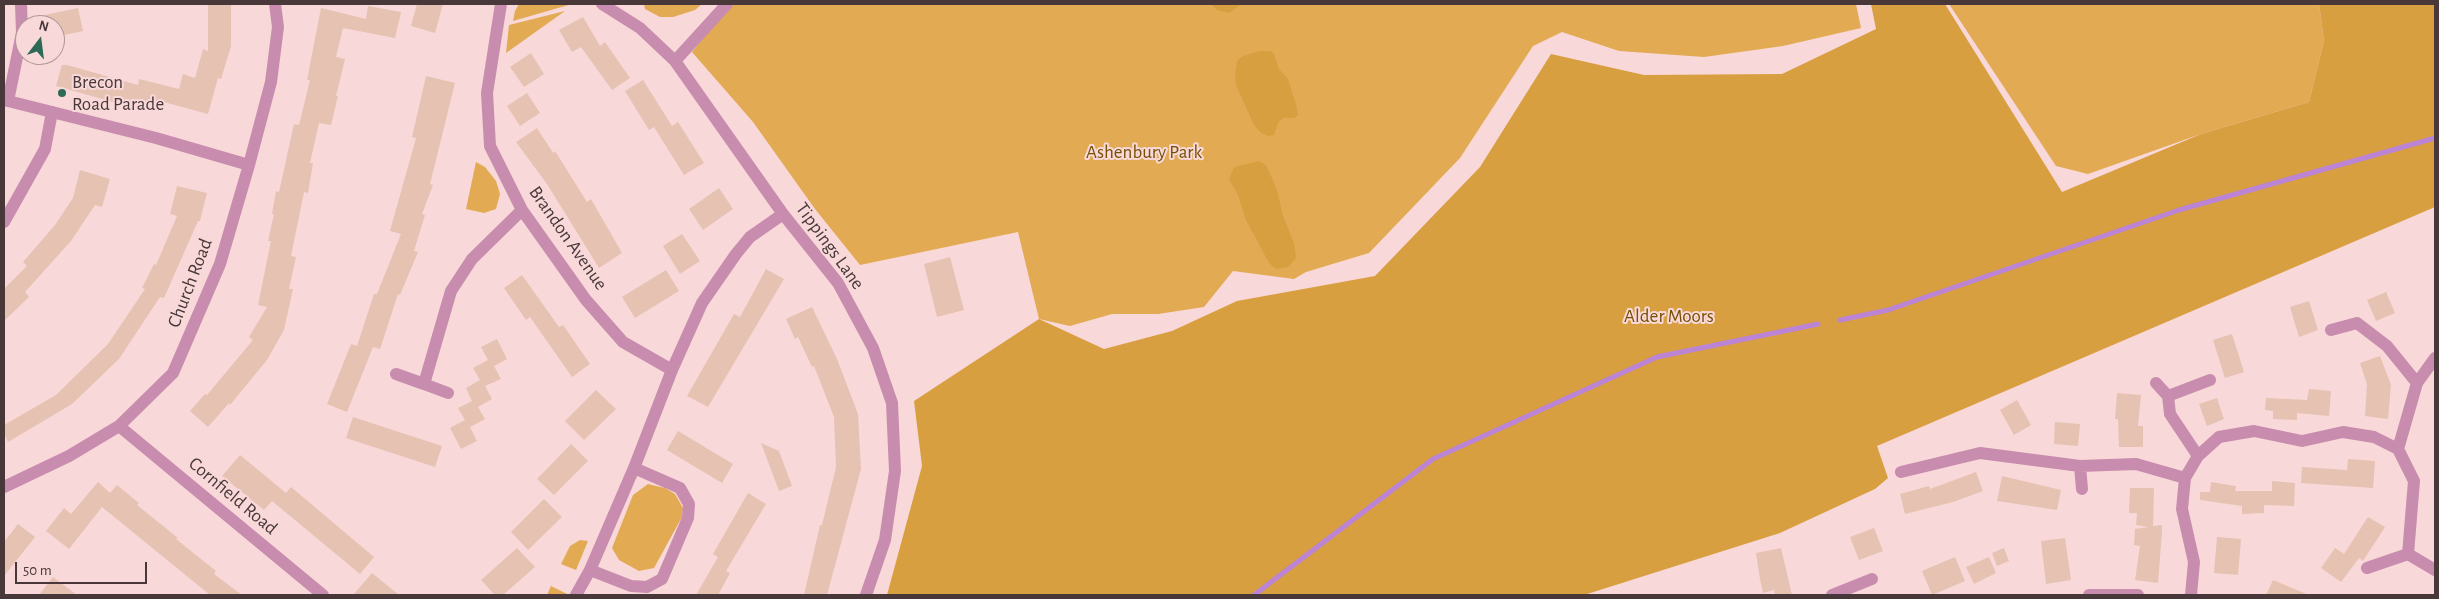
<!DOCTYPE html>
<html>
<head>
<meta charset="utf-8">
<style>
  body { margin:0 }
  #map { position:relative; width:2439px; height:599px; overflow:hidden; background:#f9d8d9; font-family:"Alegreya Sans",sans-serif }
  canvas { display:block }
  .frame { position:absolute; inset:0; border:5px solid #483839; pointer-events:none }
  .north { position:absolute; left:15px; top:15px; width:50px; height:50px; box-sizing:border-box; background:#f9d8d9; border:1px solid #b29899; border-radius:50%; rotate:15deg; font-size:14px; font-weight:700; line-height:20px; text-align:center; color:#483839 }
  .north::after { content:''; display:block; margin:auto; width:18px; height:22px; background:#2d6a55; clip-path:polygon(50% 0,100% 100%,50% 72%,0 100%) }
  .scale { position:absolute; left:15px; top:562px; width:132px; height:22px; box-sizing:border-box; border:2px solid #483839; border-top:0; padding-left:6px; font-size:15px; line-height:18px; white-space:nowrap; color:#483839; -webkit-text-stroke:4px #f9d8d9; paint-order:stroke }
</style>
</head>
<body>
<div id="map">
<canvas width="2439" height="599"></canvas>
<div class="frame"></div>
<div class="north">N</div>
<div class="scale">50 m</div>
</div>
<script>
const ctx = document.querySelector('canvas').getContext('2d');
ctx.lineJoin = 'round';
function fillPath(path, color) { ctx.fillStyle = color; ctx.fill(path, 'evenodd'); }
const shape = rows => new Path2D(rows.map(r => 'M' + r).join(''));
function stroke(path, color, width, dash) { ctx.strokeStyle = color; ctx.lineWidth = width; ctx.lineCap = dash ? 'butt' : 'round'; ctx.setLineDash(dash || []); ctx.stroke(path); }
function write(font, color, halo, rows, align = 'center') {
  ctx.font = font + ' "Alegreya Sans",sans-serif'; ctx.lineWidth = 4; ctx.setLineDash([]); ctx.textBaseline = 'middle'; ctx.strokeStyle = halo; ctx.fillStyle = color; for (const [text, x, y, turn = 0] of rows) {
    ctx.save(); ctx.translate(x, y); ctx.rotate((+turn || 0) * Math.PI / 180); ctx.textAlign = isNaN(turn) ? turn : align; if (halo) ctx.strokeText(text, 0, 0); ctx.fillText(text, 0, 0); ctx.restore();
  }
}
fillPath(shape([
  [519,4,572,4,513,21,515,11],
  [644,4,702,4,695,10,673,17,660,17,645,9],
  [730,4,1856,4,1861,28,1783,46,1704,57,1619,51,1562,32,1533,46,1460,158,1369,253,1306,272,1294,279,1233,271,1204,307,1158,314,1112,314,1070,326,1039,319,1018,232,860,265,815,209,753,122,692,52],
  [1949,4,2319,4,2324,41,2309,102,2201,134,2088,174,2056,166],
  [565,11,506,53,509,25],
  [476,162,485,167,496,181,500,194,496,209,484,213,466,209],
  [648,484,665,488,675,494,683,508,682,517,654,568,639,571,619,560,612,548,633,495],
  [580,540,588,541,576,570,561,564,570,546],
  [551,586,567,594,547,595]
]), '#e2aa52');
fillPath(shape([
  [1211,4,1242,4,1229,13,1217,10],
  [1871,4,1945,4,2062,192,2201,134,2309,102,2324,41,2319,4,2435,4,2435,207,1877,446,1888,478,1875,489,1780,533,1584,595,887,595,922,466,914,401,1039,319,1104,349,1172,331,1237,301,1375,276,1480,167,1551,54,1644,75,1782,74,1876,29],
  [1260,51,1271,51,1274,54,1279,69,1288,79,1297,108,1298,115,1294,118,1283,118,1278,123,1274,135,1268,136,1261,133,1254,125,1236,85,1235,74,1237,61,1243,56],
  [1259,161,1266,165,1271,176,1277,190,1283,216,1294,243,1296,258,1288,267,1276,269,1269,263,1246,220,1238,195,1229,179,1234,167]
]), '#d89f40');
stroke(shape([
  [1840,320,1888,310,2179,210,2435,138],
  [1254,595,1433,459,1657,357,1818,324]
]), '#bb84d5', 5);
fillPath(shape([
  [208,4,231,4,231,46,221,79,218,78,208,114,160,101,157,111,128,104,127,106,56,86,62,65,67,65,138,85,139,79,179,89,183,74,195,78,203,49,208,51],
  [417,4,443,4,435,33,411,26],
  [368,6,401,12,395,38,343,28,336,57,345,59,336,96,338,96,331,125,319,123,310,163,313,163,308,193,304,192,291,256,296,257,289,289,293,289,284,330,267,360,230,405,229,403,208,427,190,411,205,394,207,395,253,340,249,337,267,307,258,305,271,241,268,241,274,214,272,214,276,191,279,192,294,124,299,125,310,80,307,80,321,8,366,19],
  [78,8,83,31,55,37,55,25,30,25,30,18],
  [583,17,600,46,605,42,630,78,612,90,581,47,572,52,559,30],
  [531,53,544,74,524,87,510,67],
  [426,76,455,83,430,184,433,185,422,214,425,215,414,251,418,252,400,295,398,294,380,349,373,347,347,412,327,404,351,344,357,346,374,294,377,294,401,234,390,231,416,138,412,137],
  [643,80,672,126,678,122,704,163,684,175,654,127,649,130,625,91],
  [527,93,540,113,520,126,507,106],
  [537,128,553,153,555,151,587,202,591,199,622,253,599,268,547,184,516,142],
  [80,170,110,179,102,207,95,205,71,241,25,292,29,297,4,321,4,289,27,266,23,262,55,225,73,198],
  [177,186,207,193,200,221,198,221,164,298,160,297,119,359,72,404,8,442,4,434,4,425,56,395,108,344,145,289,142,288,154,264,156,265,177,216,170,214],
  [719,188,733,209,703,230,689,209],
  [682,234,700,261,680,274,663,246],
  [950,257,964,310,937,317,924,264],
  [766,269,784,279,708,407,687,396,734,314,740,317],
  [666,270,679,291,635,318,622,297],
  [522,275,559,327,563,325,590,364,572,377,530,317,526,320,504,288],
  [2386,292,2395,313,2376,321,2367,300],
  [2309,301,2318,330,2299,337,2290,307],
  [812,307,837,359,858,414,861,469,827,595,804,595,820,525,822,525,836,467,834,417,814,366,812,367,798,337,795,339,786,319],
  [2232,334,2244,372,2225,378,2213,340],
  [497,339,507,359,494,366,501,379,485,386,492,399,478,407,485,419,470,427,477,441,461,449,450,428,465,420,458,408,472,401,466,388,480,380,473,368,488,360,481,347],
  [2380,356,2391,385,2388,419,2365,416,2367,384,2360,363],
  [2309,389,2331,391,2329,416,2297,413,2297,420,2273,419,2273,411,2265,410,2266,398,2307,400],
  [596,390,616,409,584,440,565,421],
  [2117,393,2141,395,2138,426,2143,426,2143,447,2119,447,2118,419,2115,419],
  [2217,398,2224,419,2207,426,2199,404],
  [2017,400,2031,425,2014,435,2000,410],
  [353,417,442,446,435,467,346,438],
  [2055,422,2080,424,2078,446,2054,444],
  [678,431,733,464,722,483,667,450],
  [761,443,779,451,792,486,779,491],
  [571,444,588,461,554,495,537,479],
  [240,455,286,493,291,487,374,557,360,574,272,501,264,510,222,476],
  [2348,459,2375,461,2373,488,2301,483,2302,467,2347,470],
  [1976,472,1983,491,1953,502,1905,514,1900,494,1929,486,1930,489],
  [2002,476,2061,490,2057,510,1997,501],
  [2272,481,2295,483,2294,506,2264,505,2264,513,2242,514,2242,506,2200,500,2200,492,2210,492,2211,482,2236,486,2235,491,2272,491],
  [98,482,110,493,117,485,139,503,137,505,178,538,176,539,216,571,214,574,242,595,210,595,102,507,69,549,46,531,64,508,71,514],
  [2130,488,2154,488,2153,526,2162,525,2162,532,2158,583,2135,580,2140,546,2134,545,2135,529,2149,527,2136,525,2137,513,2129,513],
  [748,493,766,504,726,571,730,573,718,595,696,595,718,557,713,554],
  [544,499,562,517,528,550,511,532],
  [2368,517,2385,527,2363,561,2359,558,2341,582,2321,568,2335,548,2344,554],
  [18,524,35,537,4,576,4,542],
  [1874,528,1883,551,1859,560,1850,537],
  [2217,537,2241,539,2238,575,2214,573],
  [2065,538,2071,580,2046,584,2041,541],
  [517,548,535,567,503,595,495,595,481,580],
  [1781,548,1792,595,1775,595,1774,590,1763,593,1760,579,1756,553],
  [2004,548,2009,561,1997,566,1992,553],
  [1955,557,1965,581,1932,595,1922,571],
  [1989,557,1996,573,1974,584,1966,567],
  [372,573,399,595,353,595],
  [53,577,77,595,39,595],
  [2273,580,2309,595,2266,595]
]), '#e6c2b2');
stroke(shape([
  [501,4,487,93,490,146,522,210,586,300,623,342,672,370],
  [602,4,640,28,675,61,783,214,838,283,873,348,892,403,895,471,885,540,866,595],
  [675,61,727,4],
  [4,100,156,138,249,165],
  [8,101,22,33,21,4],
  [4,222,45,149,52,112],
  [2331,330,2357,323,2387,346,2417,383],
  [396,374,424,384],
  [2156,383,2168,396],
  [448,393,424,384,451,291,472,259,522,210],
  [119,426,323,595],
  [2398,449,2417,383,2435,358],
  [2198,456,2170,414,2168,396,2210,380],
  [2080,466,2082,489],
  [1901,472,1980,453,2080,466,2136,464,2185,478],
  [4,487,69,456,119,426,173,373,220,264,249,165,271,82,278,27,275,4],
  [2367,568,2408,554],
  [590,570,631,586,647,587,662,579,688,518,689,504,680,488,634,468],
  [576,595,590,570,634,468,672,370,702,303,736,254,750,237,783,214],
  [1832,595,1872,579],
  [2089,595,2138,595],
  [2191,595,2194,562,2182,509,2185,478,2198,456,2219,437,2254,431,2302,441,2343,432,2374,437,2398,449,2414,481,2408,554,2435,570]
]), '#c88cae', 12);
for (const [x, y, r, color] of [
  [62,93,5,"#2d6a55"]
]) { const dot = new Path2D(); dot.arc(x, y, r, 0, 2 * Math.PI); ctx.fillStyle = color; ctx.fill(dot); stroke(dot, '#f9d8d9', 2); }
write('19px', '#483839', '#f9d8d9', [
  ["Brecon",72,82],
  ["Road Parade",72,104]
], 'left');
write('19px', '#754f02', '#f9d8d9', [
  ["Ashenbury Park",1144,152],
  ["Alder Moors",1669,316]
]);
write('19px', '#483839', '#f9d8d9', [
  ["Brandon Avenue",568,238,55],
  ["Tippings Lane",830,246,54],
  ["Church Road",190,283,-69],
  ["Cornfield Road",233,496,40]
]);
</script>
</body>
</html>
